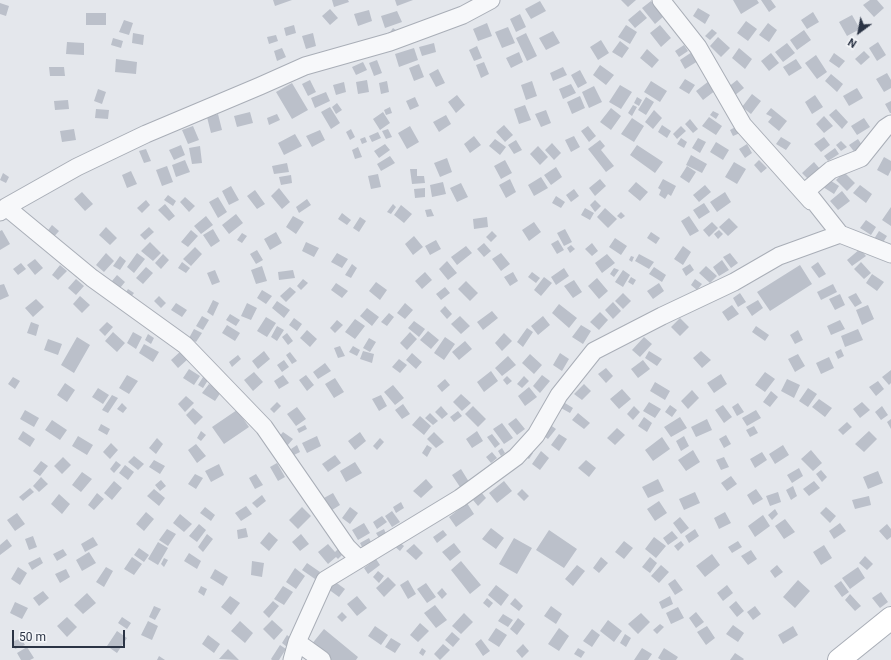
<!DOCTYPE html>
<html>
<head>
<meta charset="utf-8">
<style>
  body { margin:0 }
  #map { position:relative; width:891px; height:660px; overflow:hidden; background:#e4e7ec; font-family:Roboto,sans-serif }
  canvas { display:block }
  .north { position:absolute; left:839px; top:12px; width:40px; height:40px; -webkit-text-stroke:3px #f4f6f9; paint-order:stroke; rotate:212deg; font-size:11px; font-weight:700; line-height:16px; text-align:center; color:#2b3445 }
  .north::after { content:''; display:block; margin:auto; width:14px; height:18px; background:#2b3445; clip-path:polygon(50% 0,100% 100%,50% 72%,0 100%) }
  .scale { position:absolute; left:12px; top:630px; width:113px; height:18px; box-sizing:border-box; border:2px solid #2b3445; border-top:0; padding-left:5px; font-size:12px; line-height:14px; white-space:nowrap; color:#2b3445; -webkit-text-stroke:3px #f4f6f9; paint-order:stroke }
</style>
</head>
<body>
<div id="map">
<canvas width="891" height="660"></canvas>
<div class="north">N</div>
<div class="scale">50 m</div>
</div>
<script>
const ctx = document.querySelector('canvas').getContext('2d');
ctx.lineJoin = 'round';
function fillPath(path, color) { ctx.fillStyle = color; ctx.fill(path, 'evenodd'); }
const shape = rows => new Path2D(rows.map(r => 'M' + r).join(''));
function stroke(path, color, width, dash) { ctx.strokeStyle = color; ctx.lineWidth = width; ctx.lineCap = dash ? 'butt' : 'round'; ctx.setLineDash(dash || []); ctx.stroke(path); }
fillPath(shape([
  [273,0,292,0,275,6],
  [332,0,348,0,349,2,334,7],
  [395,0,413,0,397,6],
  [621,0,636,0,628,7],
  [733,0,757,0,759,3,741,14],
  [761,0,771,0,776,7,769,12],
  [870,0,877,0,884,8,874,17,863,5],
  [540,1,546,11,531,19,525,9],
  [651,1,664,16,655,24,642,8],
  [0,3,9,6,6,16,0,14],
  [698,8,710,15,705,24,693,16],
  [330,9,338,18,330,25,322,16],
  [369,10,372,21,358,26,354,14],
  [640,10,647,18,635,28,628,20],
  [397,11,402,22,385,28,381,16],
  [813,12,819,22,807,29,801,20],
  [86,13,106,13,106,25,86,25],
  [520,14,526,27,516,32,510,19],
  [852,15,860,29,847,36,839,22],
  [124,20,133,23,129,35,119,32],
  [746,21,757,29,748,41,737,33],
  [487,23,492,36,478,41,473,29],
  [768,23,777,30,769,42,759,35],
  [294,25,296,33,286,36,284,28],
  [626,25,637,32,630,44,618,37],
  [660,25,671,38,661,47,650,33],
  [508,27,515,43,502,48,495,32],
  [393,28,397,31,389,34],
  [712,29,717,33,710,40,705,36],
  [804,30,811,40,797,50,790,40],
  [553,31,560,43,546,50,539,38],
  [133,33,144,35,143,45,132,43],
  [313,33,316,46,306,49,302,36],
  [526,33,537,56,527,61,516,38],
  [276,35,278,41,269,44,267,37],
  [718,37,730,48,721,57,710,46],
  [113,38,123,41,121,48,111,45],
  [601,40,609,53,598,60,590,47],
  [620,41,629,48,622,58,612,52],
  [67,42,84,43,84,55,66,54],
  [878,42,886,55,877,61,869,48],
  [434,43,436,52,422,56,419,47],
  [787,43,795,53,783,62,775,52],
  [684,45,688,51,679,57,675,51],
  [477,46,482,58,474,61,469,50],
  [282,48,286,57,277,61,274,51],
  [414,48,418,60,399,67,395,54],
  [739,48,752,59,745,69,732,58],
  [647,49,659,60,652,68,640,58],
  [864,51,870,57,861,65,855,59],
  [519,52,523,62,511,68,506,58],
  [692,52,698,61,685,69,680,60],
  [771,53,779,63,769,71,761,61],
  [834,53,845,61,839,68,829,61],
  [816,55,827,72,817,79,805,63],
  [116,59,137,62,136,74,115,72],
  [796,59,802,68,789,76,783,67],
  [377,60,382,73,374,76,369,63],
  [363,62,367,70,356,75,352,67],
  [484,62,489,74,481,78,476,65],
  [419,64,424,77,414,81,409,68],
  [600,65,614,75,606,85,593,75],
  [49,67,64,67,65,76,50,76],
  [563,67,567,75,553,81,550,73],
  [438,69,445,83,436,87,429,74],
  [580,70,587,83,578,88,571,75],
  [887,73,891,80,891,88,884,92,876,79],
  [831,74,843,84,837,92,825,81],
  [685,79,695,85,689,94,679,88],
  [310,80,316,92,308,96,302,84],
  [367,80,369,92,358,94,356,82],
  [737,80,744,88,734,96,727,88],
  [387,81,389,92,381,94,379,83],
  [532,81,537,96,526,100,521,85],
  [651,81,667,91,660,102,644,92],
  [709,81,716,90,703,100,696,91],
  [344,82,346,92,336,95,333,85],
  [292,83,308,110,292,119,276,92],
  [571,84,576,93,563,99,559,89],
  [620,85,632,92,621,109,609,102],
  [594,86,602,102,589,108,582,92],
  [857,88,863,98,849,106,843,96],
  [98,89,106,92,102,104,94,101],
  [326,92,330,101,315,108,311,98],
  [752,94,761,101,751,114,742,107],
  [457,95,465,105,456,113,448,102],
  [815,95,823,107,812,114,805,102],
  [580,96,585,108,572,114,567,102],
  [415,97,419,106,410,110,406,101],
  [637,97,642,100,639,106,634,103],
  [646,97,654,102,646,115,638,110],
  [68,100,69,109,55,110,54,101],
  [891,101,891,113,890,113,885,104],
  [337,103,342,110,336,114,332,107],
  [525,105,531,120,519,124,514,109],
  [633,105,637,107,632,116,628,113],
  [330,107,340,123,331,129,321,112],
  [390,107,392,113,386,115,384,110],
  [611,108,621,116,611,130,600,122],
  [771,108,787,121,779,131,768,122,772,117,766,114],
  [96,109,109,110,108,119,95,118],
  [836,109,848,122,842,129,829,115],
  [546,110,551,123,541,127,535,114],
  [654,110,662,118,653,129,645,122],
  [713,111,719,114,716,119,710,115],
  [250,112,253,123,237,127,234,116],
  [383,112,390,123,380,130,373,119],
  [218,114,222,130,211,133,207,117],
  [277,114,280,120,269,125,267,118],
  [446,115,451,124,439,132,433,122],
  [824,116,833,126,824,133,816,124],
  [709,117,722,126,716,135,702,126],
  [632,118,644,126,634,142,621,134],
  [864,118,870,127,857,135,851,126],
  [690,119,698,129,693,133,685,124],
  [504,125,513,135,505,142,496,132],
  [662,125,671,131,667,138,658,132],
  [193,126,199,140,188,144,182,130],
  [410,126,419,142,407,149,398,133],
  [588,126,596,136,589,142,581,131],
  [681,126,686,131,677,139,673,134],
  [737,126,740,133,733,136,730,130],
  [74,129,76,140,62,142,60,131],
  [351,129,355,137,350,140,346,132],
  [388,129,392,137,386,139,382,131],
  [320,130,325,140,312,147,306,136],
  [378,132,381,138,372,142,369,136],
  [295,134,302,146,284,155,278,143],
  [474,136,481,145,470,153,464,144],
  [574,136,580,147,571,152,565,140],
  [365,137,367,142,362,144,360,139],
  [781,137,791,143,786,150,776,144],
  [824,137,830,145,821,152,814,144],
  [681,138,687,142,684,148,677,144],
  [698,138,706,142,700,153,692,148],
  [495,139,506,147,500,155,489,146],
  [858,139,864,148,856,154,849,145],
  [516,140,522,150,514,154,508,145],
  [600,140,605,146,601,150,614,166,606,172,588,149],
  [841,141,847,147,841,151,836,145],
  [716,142,729,150,723,160,710,152],
  [552,143,561,153,554,160,545,150],
  [385,144,390,150,379,158,374,151],
  [747,144,752,153,745,158,739,149],
  [181,145,185,155,174,160,169,150],
  [637,145,663,162,655,173,630,155],
  [200,146,202,163,192,164,189,148],
  [538,146,548,157,540,165,530,154],
  [358,147,362,157,355,159,352,150],
  [835,148,839,154,828,161,824,156],
  [146,149,151,161,144,163,139,151],
  [691,155,707,164,702,173,686,165],
  [390,156,395,163,381,171,377,164],
  [884,157,891,161,891,170,888,176,877,170],
  [447,158,452,172,440,177,434,163],
  [185,160,190,172,176,177,172,165],
  [505,160,512,173,501,179,494,166],
  [759,160,767,168,761,173,754,165],
  [734,162,746,169,737,184,725,177],
  [814,162,820,169,808,179,802,173],
  [287,163,289,172,274,174,272,166],
  [167,166,173,182,162,186,156,170],
  [687,166,696,172,689,183,680,177],
  [556,167,562,177,551,185,544,175],
  [410,169,417,169,417,176,424,176,425,183,412,184],
  [131,171,137,184,127,188,122,175],
  [844,172,855,183,847,191,836,180],
  [3,173,9,177,6,183,0,180],
  [378,174,381,187,371,189,368,176],
  [291,175,292,183,281,185,279,177],
  [541,177,548,188,534,196,528,185],
  [510,179,516,192,506,198,499,185],
  [600,179,606,186,595,196,589,188],
  [663,179,676,186,671,196,668,194,665,199,659,195,661,190,658,188],
  [828,179,839,186,834,194,823,187],
  [443,182,446,194,432,197,430,185],
  [636,182,648,192,640,201,628,191],
  [461,183,468,197,457,202,450,188],
  [705,185,711,192,699,202,693,195],
  [860,185,872,194,866,203,853,193],
  [231,186,239,200,229,205,222,191],
  [279,188,290,202,282,209,271,196],
  [425,188,425,197,415,198,414,189],
  [574,189,579,196,571,202,566,195],
  [255,190,265,204,257,209,247,196],
  [842,191,850,201,838,210,830,201],
  [82,192,93,204,85,211,74,199],
  [725,192,731,202,717,212,710,202],
  [168,195,176,201,173,206,164,200],
  [556,196,565,202,561,208,552,203],
  [185,197,195,206,189,212,180,202],
  [218,197,227,212,218,218,209,202],
  [307,199,311,205,299,213,296,207],
  [146,200,150,205,142,213,137,208],
  [595,200,601,206,595,212,590,205],
  [704,203,710,212,699,219,693,210],
  [165,204,175,216,169,221,158,210],
  [393,204,396,207,391,214,387,212],
  [401,205,412,214,404,223,394,215],
  [891,207,891,226,882,220],
  [585,208,594,213,590,220,581,215],
  [605,208,617,219,608,228,597,217],
  [431,209,434,216,427,217,425,210],
  [621,212,625,216,621,219,617,216],
  [342,213,351,220,347,225,338,219],
  [236,214,243,223,229,234,222,225],
  [206,216,213,225,201,234,194,226],
  [293,216,304,222,296,234,286,227],
  [689,216,699,231,690,236,681,221],
  [360,217,366,221,359,232,353,228],
  [487,217,488,227,474,229,473,219],
  [729,218,738,227,728,236,719,227],
  [866,220,876,227,871,235,860,228],
  [534,222,541,232,529,241,522,230],
  [712,222,718,228,709,237,703,230],
  [52,225,59,231,52,239,46,233],
  [106,227,117,238,110,245,99,235],
  [149,227,154,232,145,240,140,235],
  [213,229,220,241,211,247,203,235],
  [565,229,572,242,564,246,557,233],
  [2,230,10,244,0,250,0,231],
  [191,230,198,236,188,247,181,242],
  [719,230,723,234,718,239,714,234],
  [492,231,497,236,491,242,486,237],
  [879,231,887,236,882,244,874,239],
  [276,232,282,243,270,250,264,239],
  [651,232,660,238,656,244,647,238],
  [242,233,247,236,242,243,237,240],
  [414,236,423,247,413,255,405,244],
  [615,238,627,246,621,255,609,247],
  [436,240,441,249,430,255,425,246],
  [558,240,564,250,557,254,551,244],
  [150,242,161,253,153,261,141,251],
  [306,242,319,248,314,257,302,251],
  [484,243,491,251,484,257,477,249],
  [592,243,598,251,592,256,585,249],
  [571,245,575,249,570,253,567,248],
  [466,246,472,253,457,265,451,257],
  [683,246,691,252,683,265,674,259],
  [195,247,202,254,191,266,183,259],
  [860,249,866,256,852,266,847,260],
  [257,250,263,260,256,264,250,254],
  [106,253,114,261,104,272,96,265],
  [137,253,145,259,134,273,127,267],
  [337,253,348,259,342,268,331,262],
  [501,253,510,264,501,271,492,259],
  [730,253,738,263,731,268,723,257],
  [163,254,169,260,161,269,155,263],
  [607,254,615,263,602,273,595,263],
  [639,254,654,262,649,269,635,261],
  [120,256,126,261,120,270,113,266],
  [631,256,634,257,632,262,629,260],
  [35,259,43,268,35,275,27,265],
  [722,260,729,270,719,276,713,267],
  [447,261,457,273,448,280,439,269],
  [182,262,190,268,186,273,178,268],
  [818,262,826,274,819,278,811,267],
  [861,262,871,273,864,279,854,269],
  [21,263,26,269,18,275,13,269],
  [352,264,357,268,351,278,345,275],
  [690,264,694,270,686,276,682,269],
  [60,265,67,271,58,280,52,275],
  [800,265,812,284,770,311,757,292],
  [262,266,267,281,256,284,251,270],
  [706,266,717,276,710,283,699,273],
  [146,267,153,273,143,284,136,278],
  [654,267,666,275,662,282,649,274],
  [564,268,569,276,556,285,551,277],
  [614,268,619,270,614,277,610,274],
  [215,270,220,282,212,285,207,273],
  [293,270,295,278,279,280,278,272],
  [623,270,630,275,623,287,615,282],
  [425,272,432,280,422,289,415,281],
  [513,272,518,281,510,286,504,277],
  [532,272,540,278,536,283,528,277],
  [872,274,884,282,877,291,866,283],
  [117,275,125,282,120,288,112,281],
  [544,277,552,283,541,296,534,290],
  [631,277,636,280,633,285,628,282],
  [597,278,608,291,599,299,588,286],
  [76,279,84,286,76,295,68,288],
  [303,279,308,283,301,290,297,286],
  [695,279,702,284,697,290,691,285],
  [574,280,582,292,573,298,564,286],
  [466,281,478,293,470,301,458,289],
  [376,282,387,290,380,300,369,291],
  [336,283,348,291,342,298,331,290],
  [659,283,664,291,653,299,647,291],
  [4,284,9,296,0,300,0,285],
  [833,284,837,292,821,300,817,292],
  [290,287,296,292,286,302,280,296],
  [445,287,450,293,441,300,436,294],
  [128,289,134,293,130,298,125,294],
  [262,290,272,296,266,304,257,298],
  [623,293,631,301,623,309,615,301],
  [740,293,746,302,738,307,733,298],
  [856,293,862,303,855,307,848,297],
  [840,294,845,305,835,310,829,299],
  [80,296,90,305,82,313,73,304],
  [159,296,166,303,161,308,154,301],
  [36,299,44,307,33,317,25,308],
  [213,300,219,303,213,316,207,312],
  [758,300,763,308,752,316,746,307],
  [277,301,290,310,284,318,272,308],
  [613,302,621,311,613,319,605,310],
  [176,303,187,310,182,317,171,310],
  [247,303,257,308,251,320,241,316],
  [405,303,413,310,405,319,397,313],
  [559,304,577,318,569,328,552,313],
  [732,305,739,314,728,321,722,312],
  [868,305,874,319,862,325,856,310],
  [445,306,452,314,447,319,440,311],
  [367,308,379,317,372,326,360,316],
  [492,311,498,318,483,330,477,322],
  [600,312,608,320,599,330,590,322],
  [389,313,394,317,387,326,381,322],
  [230,314,240,320,236,326,226,320],
  [202,316,209,320,203,330,196,326],
  [460,316,470,326,461,334,451,324],
  [543,316,550,325,538,335,531,326],
  [266,317,276,323,267,337,257,331],
  [294,318,302,324,297,331,289,325],
  [680,318,689,327,680,336,671,327],
  [355,319,365,326,355,339,345,332],
  [337,320,343,325,335,333,330,328],
  [840,320,845,329,831,335,827,326],
  [414,321,425,329,419,337,408,328],
  [31,322,39,325,36,336,27,333],
  [107,322,113,327,105,336,99,330],
  [227,325,240,333,235,341,222,333],
  [581,325,591,331,583,344,572,337],
  [277,326,284,330,277,341,271,337],
  [756,326,769,335,765,341,752,332],
  [527,328,533,332,523,347,517,342],
  [194,329,202,333,196,342,189,338],
  [858,329,863,340,845,347,841,336],
  [307,330,317,339,310,347,300,338],
  [798,330,803,340,795,344,790,335],
  [428,331,439,340,431,349,420,340],
  [113,332,125,343,117,352,105,341],
  [133,332,142,337,136,349,127,343],
  [410,332,417,339,407,350,400,343],
  [287,333,293,341,288,345,282,337],
  [504,333,512,341,502,351,495,343],
  [148,334,154,338,151,344,145,340],
  [77,337,90,345,74,373,61,365],
  [445,337,455,344,444,360,434,353],
  [644,337,652,344,640,357,632,350],
  [369,338,376,342,370,352,363,348],
  [48,339,62,344,58,355,44,350],
  [465,341,472,349,459,360,452,352],
  [144,344,159,352,153,362,139,353],
  [340,346,345,356,338,358,334,348],
  [353,346,360,350,357,356,349,352],
  [841,349,844,356,838,359,835,352],
  [181,351,188,359,178,368,171,360],
  [264,351,270,359,258,369,252,361],
  [363,351,374,354,372,363,360,359],
  [649,351,662,359,657,366,645,358],
  [701,351,711,360,702,368,693,358],
  [290,352,297,361,292,364,286,355],
  [412,353,422,362,416,369,406,360],
  [560,353,569,359,562,371,553,365],
  [530,354,542,365,534,374,522,363],
  [798,354,805,366,795,372,788,359],
  [238,355,241,359,232,367,229,362],
  [508,356,516,365,502,376,495,368],
  [829,357,834,368,821,374,816,363],
  [399,359,407,365,400,373,392,367],
  [284,360,289,367,282,372,277,365],
  [643,360,650,369,638,378,631,369],
  [325,363,331,371,318,379,313,372],
  [606,368,613,376,606,383,598,374],
  [189,369,200,376,194,385,183,378],
  [891,370,891,383,889,385,882,377],
  [491,371,498,381,484,392,477,382],
  [254,372,263,382,253,391,244,380],
  [765,372,775,379,765,392,755,385],
  [205,374,210,377,203,388,198,385],
  [721,374,727,384,714,393,707,383],
  [127,375,138,381,129,394,119,388],
  [283,375,289,383,279,389,274,381],
  [306,375,314,385,307,391,299,380],
  [542,375,550,381,540,393,533,386],
  [507,376,512,381,507,385,503,380],
  [524,376,529,381,522,388,517,384],
  [13,377,20,381,15,389,8,384],
  [335,378,344,392,334,398,325,384],
  [445,379,450,385,442,392,437,386],
  [787,379,800,385,794,398,781,391],
  [878,381,884,389,876,396,869,387],
  [655,382,670,391,665,400,650,391],
  [65,383,75,390,67,402,57,395],
  [209,384,221,392,215,401,202,393],
  [584,384,591,391,582,400,574,394],
  [393,385,404,398,395,405,384,392],
  [529,387,537,397,525,406,518,396],
  [98,388,109,395,103,404,92,397],
  [808,388,817,394,808,407,799,401],
  [622,389,631,399,619,409,610,399],
  [692,390,699,398,688,409,681,401],
  [771,391,778,397,770,407,763,402],
  [461,394,471,403,462,411,453,402],
  [112,395,118,398,108,413,102,410],
  [381,395,387,406,379,411,372,399],
  [186,396,194,403,185,412,178,404],
  [819,399,832,408,825,417,812,407],
  [277,402,281,406,274,413,270,409],
  [649,402,661,409,655,418,643,411],
  [862,402,870,410,860,418,853,409],
  [122,403,127,408,123,413,117,409],
  [565,403,573,408,570,413,561,408],
  [738,403,744,412,737,416,732,407],
  [403,404,410,414,402,419,395,410],
  [670,405,677,410,672,417,665,412],
  [723,405,732,417,724,423,715,410],
  [441,406,448,414,442,419,435,412],
  [473,406,486,419,478,427,465,414],
  [634,406,640,412,633,420,627,414],
  [882,406,888,415,881,420,875,412],
  [297,407,306,419,296,426,287,414],
  [193,408,203,417,195,425,186,415],
  [25,410,39,418,34,427,20,419],
  [237,410,249,427,224,444,212,427],
  [756,410,761,418,747,426,742,418],
  [458,411,462,416,454,422,450,417],
  [430,413,438,421,433,425,425,418],
  [578,413,590,423,584,429,572,420],
  [420,416,431,426,424,435,412,425],
  [644,417,652,423,647,432,638,426],
  [680,417,687,428,671,437,664,427],
  [516,418,525,429,517,435,508,424],
  [707,419,712,430,696,437,691,427],
  [891,419,891,429,887,422],
  [52,420,67,430,60,440,45,430],
  [847,422,852,427,843,435,838,430],
  [502,423,513,438,504,444,493,429],
  [101,424,110,429,107,435,98,430],
  [549,424,556,429,548,439,541,434],
  [305,425,307,429,299,433,297,429],
  [754,426,758,433,750,437,746,430],
  [617,428,625,435,615,445,607,438],
  [23,431,35,439,30,447,18,439],
  [201,431,206,435,201,441,197,438],
  [477,431,483,441,472,448,466,439],
  [869,431,877,439,864,452,855,444],
  [283,432,293,439,287,446,277,439],
  [360,432,366,441,355,450,348,441],
  [434,432,444,442,436,448,427,439],
  [492,434,500,444,495,448,487,437],
  [559,434,567,439,559,451,551,445],
  [726,435,731,444,724,448,719,439],
  [78,436,93,445,87,455,72,446],
  [317,436,321,446,307,453,302,443],
  [684,436,689,446,681,451,676,441],
  [662,437,670,449,653,461,645,450],
  [157,438,163,444,156,454,149,448],
  [380,438,384,442,377,450,373,446],
  [111,443,118,450,110,459,103,452],
  [196,444,206,456,197,463,188,450],
  [297,445,300,452,294,455,291,449],
  [427,445,432,448,427,457,422,453],
  [783,445,789,455,775,464,769,454],
  [502,448,505,453,501,456,498,451],
  [527,448,533,453,529,459,523,455],
  [693,450,700,462,686,471,678,460],
  [811,450,822,463,813,471,801,459],
  [541,451,549,458,540,470,532,464],
  [492,452,497,458,491,463,486,457],
  [762,452,767,460,755,468,750,459],
  [335,455,341,463,328,472,322,464],
  [134,456,144,464,138,470,128,462],
  [63,457,71,465,62,474,54,466],
  [724,457,729,467,721,470,716,460],
  [154,460,165,466,160,474,149,467],
  [586,460,596,468,589,477,578,468],
  [41,461,48,466,40,476,33,471],
  [116,461,121,465,114,473,110,469],
  [355,462,362,473,346,482,340,471],
  [277,463,285,477,278,481,270,467],
  [219,464,224,475,211,482,205,471],
  [125,465,134,472,128,480,119,473],
  [799,468,803,476,792,483,787,475],
  [461,469,469,482,460,487,452,475],
  [821,470,827,477,822,482,816,474],
  [878,471,883,483,868,489,863,477],
  [82,472,92,479,81,492,72,485],
  [195,474,203,478,196,489,188,484],
  [256,474,263,485,255,489,249,478],
  [731,476,737,484,727,491,721,483],
  [41,477,48,484,39,492,33,486],
  [426,479,433,487,421,498,413,491],
  [658,479,664,491,648,498,642,487],
  [161,480,166,486,160,491,155,485],
  [114,481,122,488,112,500,104,493],
  [504,481,512,491,497,503,489,493],
  [814,481,820,488,809,496,803,489],
  [793,486,797,496,791,500,786,490],
  [30,488,34,492,23,501,19,497],
  [154,489,165,498,159,506,147,496],
  [522,489,529,496,524,501,517,494],
  [756,489,763,499,753,505,747,495],
  [481,492,486,498,478,506,473,500],
  [695,492,700,503,684,510,679,499],
  [778,492,781,502,770,506,766,496],
  [97,493,104,499,94,510,88,505],
  [333,493,340,505,332,510,324,498],
  [59,494,70,504,62,514,51,504],
  [262,495,266,501,257,508,252,503],
  [869,496,871,505,855,509,852,500],
  [659,501,667,513,655,521,647,509],
  [401,502,404,508,396,513,393,507],
  [467,503,474,514,456,527,449,517],
  [246,506,252,514,241,521,235,513],
  [205,507,215,515,211,521,200,513],
  [302,507,311,516,298,529,289,520],
  [350,507,358,513,350,524,342,518],
  [826,507,836,516,830,523,820,513],
  [775,509,778,514,772,520,768,515],
  [392,511,400,522,392,527,385,516],
  [146,512,154,519,144,531,136,524],
  [725,512,731,523,719,529,714,518],
  [17,513,25,524,15,531,7,520],
  [180,514,192,524,184,532,173,523],
  [763,515,770,526,755,537,748,526],
  [382,516,387,522,377,529,373,522],
  [680,517,689,528,681,534,673,523],
  [785,519,795,532,784,539,775,526],
  [364,523,370,533,358,540,352,530],
  [840,523,846,531,834,539,829,531],
  [199,524,206,530,197,542,189,536],
  [887,524,891,529,891,537,887,540,879,531],
  [246,528,248,537,238,539,237,530],
  [491,528,504,538,496,549,482,539],
  [167,529,176,534,168,546,159,540],
  [384,529,386,534,379,538,376,533],
  [695,529,699,536,689,543,685,536],
  [443,530,447,535,437,543,433,537],
  [549,530,577,549,564,568,536,550],
  [672,531,678,538,668,545,663,538],
  [269,532,278,540,269,551,260,543],
  [207,534,213,539,203,552,198,547],
  [301,534,309,544,300,551,292,542],
  [33,536,37,547,29,550,25,539],
  [93,537,98,545,85,552,81,544],
  [654,537,666,546,656,558,645,549],
  [369,538,372,544,363,549,360,543],
  [514,538,532,548,517,574,499,564],
  [7,539,12,546,0,555,0,545],
  [398,541,404,546,400,551,394,546],
  [624,541,633,548,624,559,615,552],
  [681,541,684,545,678,551,674,546],
  [738,541,742,547,732,553,728,547],
  [158,542,168,548,158,565,148,559],
  [454,543,461,552,450,561,442,552],
  [328,544,335,552,338,549,342,555,338,559,336,557,328,564,318,552],
  [414,544,423,553,416,560,406,551],
  [824,545,832,558,821,565,813,552],
  [139,548,149,555,144,562,134,555],
  [63,549,67,555,57,561,53,554],
  [751,550,757,559,748,565,741,556],
  [89,552,96,563,82,571,76,560],
  [189,553,201,561,197,569,184,561],
  [712,554,720,565,705,577,696,566],
  [865,556,873,564,867,570,859,563],
  [40,557,43,563,32,570,28,563],
  [132,557,142,564,134,575,124,569],
  [601,557,608,563,599,573,593,568],
  [650,557,657,563,650,573,642,567],
  [164,558,168,560,164,567,161,564],
  [376,559,380,565,368,574,364,568],
  [252,561,264,563,262,577,251,575],
  [461,561,481,585,470,594,451,570],
  [307,563,320,572,315,579,302,570],
  [577,565,585,571,573,586,565,579],
  [661,565,669,572,659,583,651,576],
  [777,565,783,572,775,578,770,571],
  [18,567,27,573,20,585,11,579],
  [106,567,113,571,104,587,96,582],
  [858,567,865,578,850,589,842,578],
  [295,568,305,576,296,589,286,582],
  [66,569,70,577,60,583,55,574],
  [215,569,228,577,223,586,210,578],
  [378,571,384,576,379,583,373,577],
  [388,577,396,585,384,597,376,588],
  [675,579,683,590,675,595,668,584],
  [408,580,416,594,408,599,400,585],
  [798,580,810,591,795,608,783,597],
  [334,581,345,589,339,597,328,589],
  [841,581,849,592,842,597,834,586],
  [426,583,436,597,427,603,417,589],
  [496,585,509,595,501,606,488,595],
  [727,585,733,593,723,601,717,593],
  [201,586,207,589,204,596,198,592],
  [283,586,293,592,284,605,274,599],
  [442,588,447,594,442,599,437,593],
  [43,591,49,598,39,606,33,598],
  [881,592,888,602,880,608,872,598],
  [87,593,96,603,83,614,74,605],
  [850,594,861,606,855,611,845,600],
  [230,596,240,603,231,615,221,607],
  [357,596,367,608,357,616,347,604],
  [670,596,673,604,662,609,659,602],
  [487,598,493,603,489,608,483,603],
  [515,598,523,606,519,611,510,604],
  [273,601,279,606,269,618,263,612],
  [736,601,744,611,737,617,729,607],
  [15,602,28,608,22,619,10,613],
  [435,605,447,620,436,628,424,613],
  [154,606,161,609,155,620,149,617],
  [551,606,562,614,556,624,544,616],
  [755,606,761,614,753,620,747,612],
  [678,607,684,618,671,624,666,613],
  [342,612,347,617,342,622,337,617],
  [696,612,704,622,696,628,689,618],
  [464,613,473,622,461,634,452,626],
  [641,613,650,622,638,634,628,624],
  [503,614,513,620,508,627,498,621],
  [67,617,77,627,67,637,57,626],
  [122,617,131,623,127,629,118,623],
  [518,618,525,624,517,635,510,629],
  [272,620,283,630,274,640,263,629],
  [608,620,622,631,614,642,600,631],
  [148,621,158,626,152,640,141,635],
  [240,621,253,633,245,643,231,631],
  [420,623,429,631,418,642,410,635],
  [660,624,664,627,657,634,653,630],
  [733,625,744,633,738,642,726,634],
  [375,626,388,635,381,645,368,636],
  [707,626,715,638,706,645,697,632],
  [793,626,798,635,783,644,778,635],
  [496,628,507,635,499,647,488,640],
  [559,628,569,636,559,651,548,644],
  [324,629,358,657,356,660,330,660,311,645],
  [592,629,600,635,592,647,583,641],
  [117,631,127,638,117,653,107,646],
  [452,632,460,639,453,647,445,640],
  [625,634,631,638,626,647,620,643],
  [208,635,220,644,214,653,202,644],
  [287,635,292,639,287,647,282,643],
  [21,638,25,645,15,649,12,642],
  [391,638,401,644,395,653,385,647],
  [481,639,490,651,483,656,475,644],
  [443,644,450,650,440,660,434,654],
  [523,644,529,651,522,658,516,651],
  [280,645,286,649,279,660,272,660,271,659],
  [27,647,34,658,30,660,21,660,17,653],
  [422,648,426,651,423,656,419,653],
  [578,648,585,652,581,658,574,654],
  [642,648,652,654,648,660,634,660],
  [664,648,678,657,676,660,661,660,658,658],
  [228,649,239,660,219,659],
  [735,653,744,659,743,660,730,660],
  [159,656,165,660,157,660]
]), '#bbc0ca');
const street = shape([
  [661,0,698,47,743,125,811,201],
  [6,207,92,278,185,345,264,427,347,547,359,559],
  [0,212,6,207,77,167,146,134,260,86,305,66,390,42,463,15,491,0],
  [834,227,840,234,891,254],
  [297,642,322,660],
  [292,660,297,642,325,580,460,498,516,457,536,435,559,395,594,351,662,316,734,282,779,256,840,234,806,191,831,170,861,158,885,128,891,124]
]);
const secondary = shape([
  [839,660,891,618]
]);
stroke(street, '#a9aeb7', 19);
stroke(secondary, '#a9aeb7', 24);
stroke(street, '#f7f8fa', 17);
stroke(secondary, '#fff', 22);
</script>
</body>
</html>
